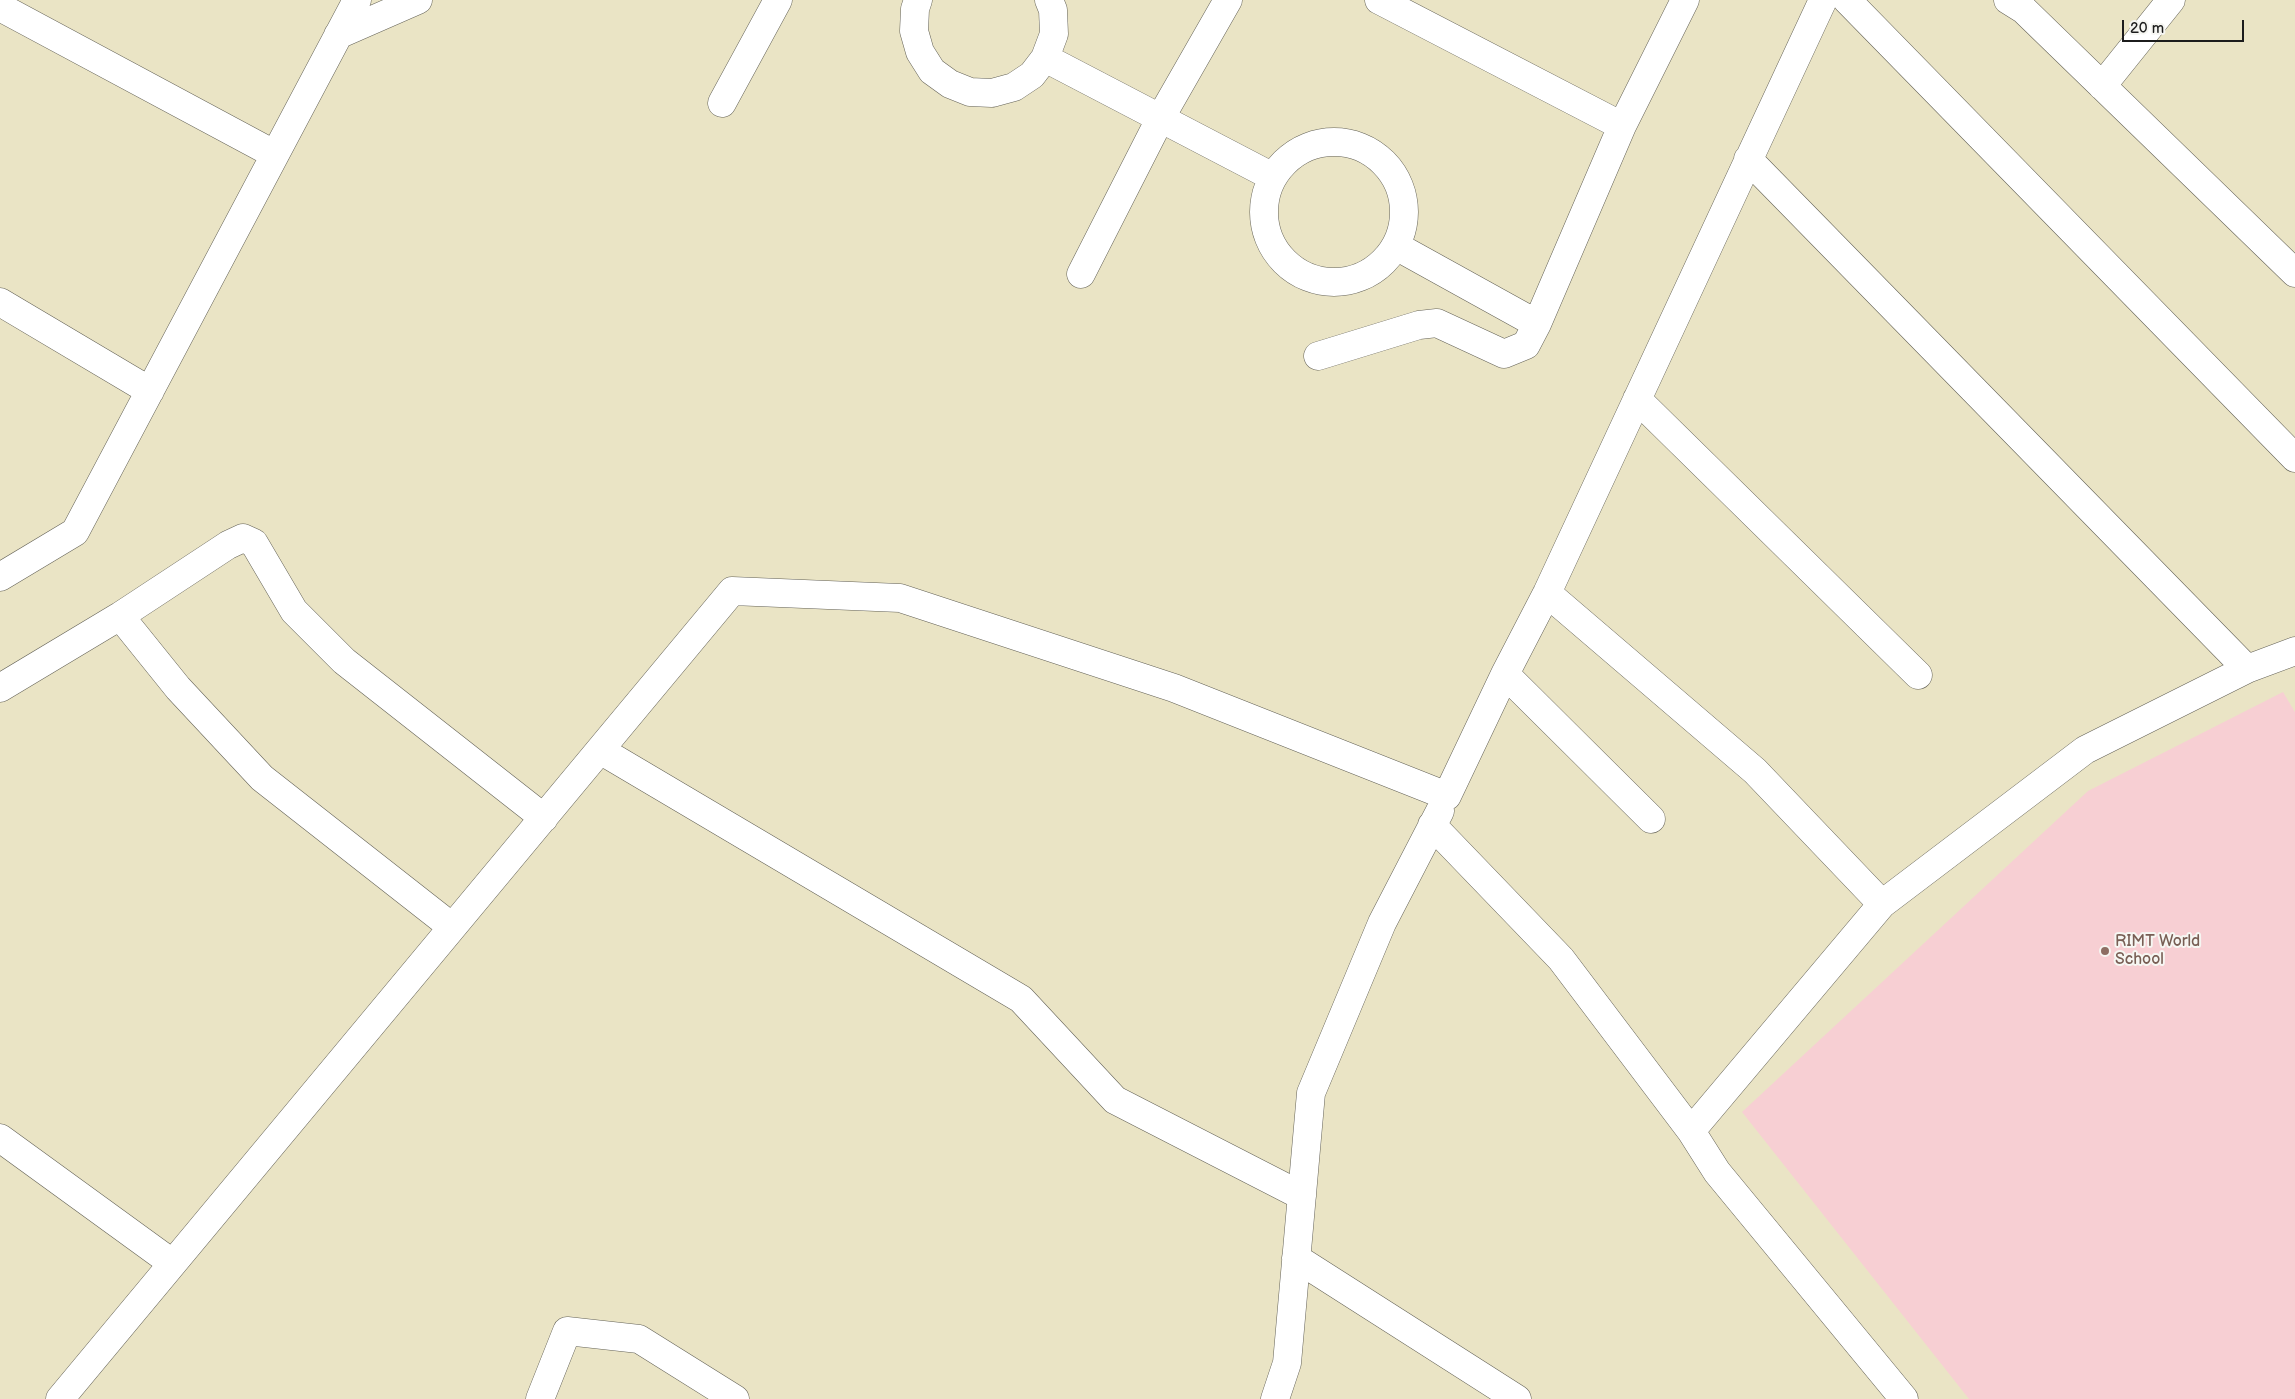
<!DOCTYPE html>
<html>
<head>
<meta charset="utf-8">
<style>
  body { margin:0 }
  #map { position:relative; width:2295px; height:1399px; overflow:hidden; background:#eae4c5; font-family:"Balsamiq Sans",sans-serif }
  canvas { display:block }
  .scale { position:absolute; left:2122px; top:20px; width:122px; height:22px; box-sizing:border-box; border:2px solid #1c1c1c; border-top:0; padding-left:6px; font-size:15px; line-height:18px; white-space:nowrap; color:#1c1c1c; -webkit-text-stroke:4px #f6f6f2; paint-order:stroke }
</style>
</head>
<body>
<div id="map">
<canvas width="2295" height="1399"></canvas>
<div class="scale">20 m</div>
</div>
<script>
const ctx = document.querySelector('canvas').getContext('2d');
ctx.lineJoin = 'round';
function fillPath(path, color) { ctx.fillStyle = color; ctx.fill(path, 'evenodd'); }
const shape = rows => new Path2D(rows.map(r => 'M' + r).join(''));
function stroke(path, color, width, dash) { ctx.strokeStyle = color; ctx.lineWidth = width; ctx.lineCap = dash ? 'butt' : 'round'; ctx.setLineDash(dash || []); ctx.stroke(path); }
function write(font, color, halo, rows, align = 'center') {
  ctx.font = font + ' "Balsamiq Sans",sans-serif'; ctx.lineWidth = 4; ctx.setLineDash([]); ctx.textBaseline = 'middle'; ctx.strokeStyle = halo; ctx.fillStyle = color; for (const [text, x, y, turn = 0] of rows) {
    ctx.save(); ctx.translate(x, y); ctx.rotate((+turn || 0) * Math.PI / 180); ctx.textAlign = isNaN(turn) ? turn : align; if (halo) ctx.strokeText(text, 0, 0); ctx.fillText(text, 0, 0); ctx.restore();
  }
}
fillPath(shape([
  [2283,692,2295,712,2295,1399,1969,1399,1742,1112,2088,791]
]), '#f7cfd3');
const minor = shape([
  [918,0,915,9,914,31,920,52,932,71,950,84,970,92,992,93,1014,87,1032,75,1045,58,1054,34,1053,10,1049,0],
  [1379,0,1622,126],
  [1847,0,2295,458],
  [2008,0,2024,10,2295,273],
  [0,7,274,154],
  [338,35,418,0],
  [1045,58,1273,177],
  [2102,86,2171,0],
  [722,103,778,0],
  '1264 212a70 70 0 1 1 140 0a70 70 0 1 1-140 0Z',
  [1748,159,2247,669],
  [1396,246,1537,324],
  [1081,274,1161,117,1228,0],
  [0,302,150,391],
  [1318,356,1419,325,1437,323,1504,354,1526,345,1537,324,1622,126,1685,0],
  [1637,399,1918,675],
  [0,577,75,532,357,0],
  [1547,593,1755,771,1882,904],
  [120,616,178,688,262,778,452,927],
  [1505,674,1651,819],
  [0,688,120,616,228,545,243,538,254,543,294,611,344,661,544,818],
  [600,750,1021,999,1115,1100,1302,1196],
  [1432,825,1561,959,1691,1131,1717,1172,1904,1399],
  [1691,1131,1882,904,2085,750,2247,669,2295,651],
  [0,1138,172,1263],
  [1296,1258,1517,1399],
  [60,1399,732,591,900,598,1174,688,1447,796,1505,674,1547,593,1823,0],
  [540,1399,567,1331,639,1339,735,1399],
  [1275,1399,1287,1363,1311,1093,1382,923,1440,811]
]);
stroke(minor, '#646257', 29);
stroke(minor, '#fff', 28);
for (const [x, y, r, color] of [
  [2105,951,5,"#8d6e63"]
]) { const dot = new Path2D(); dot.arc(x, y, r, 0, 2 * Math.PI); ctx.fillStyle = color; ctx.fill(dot); stroke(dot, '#f6f6f2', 2); }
write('16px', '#785e54', '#f6f6f2', [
  ["RIMT World",2115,942],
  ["School",2115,960]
], 'left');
</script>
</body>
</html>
